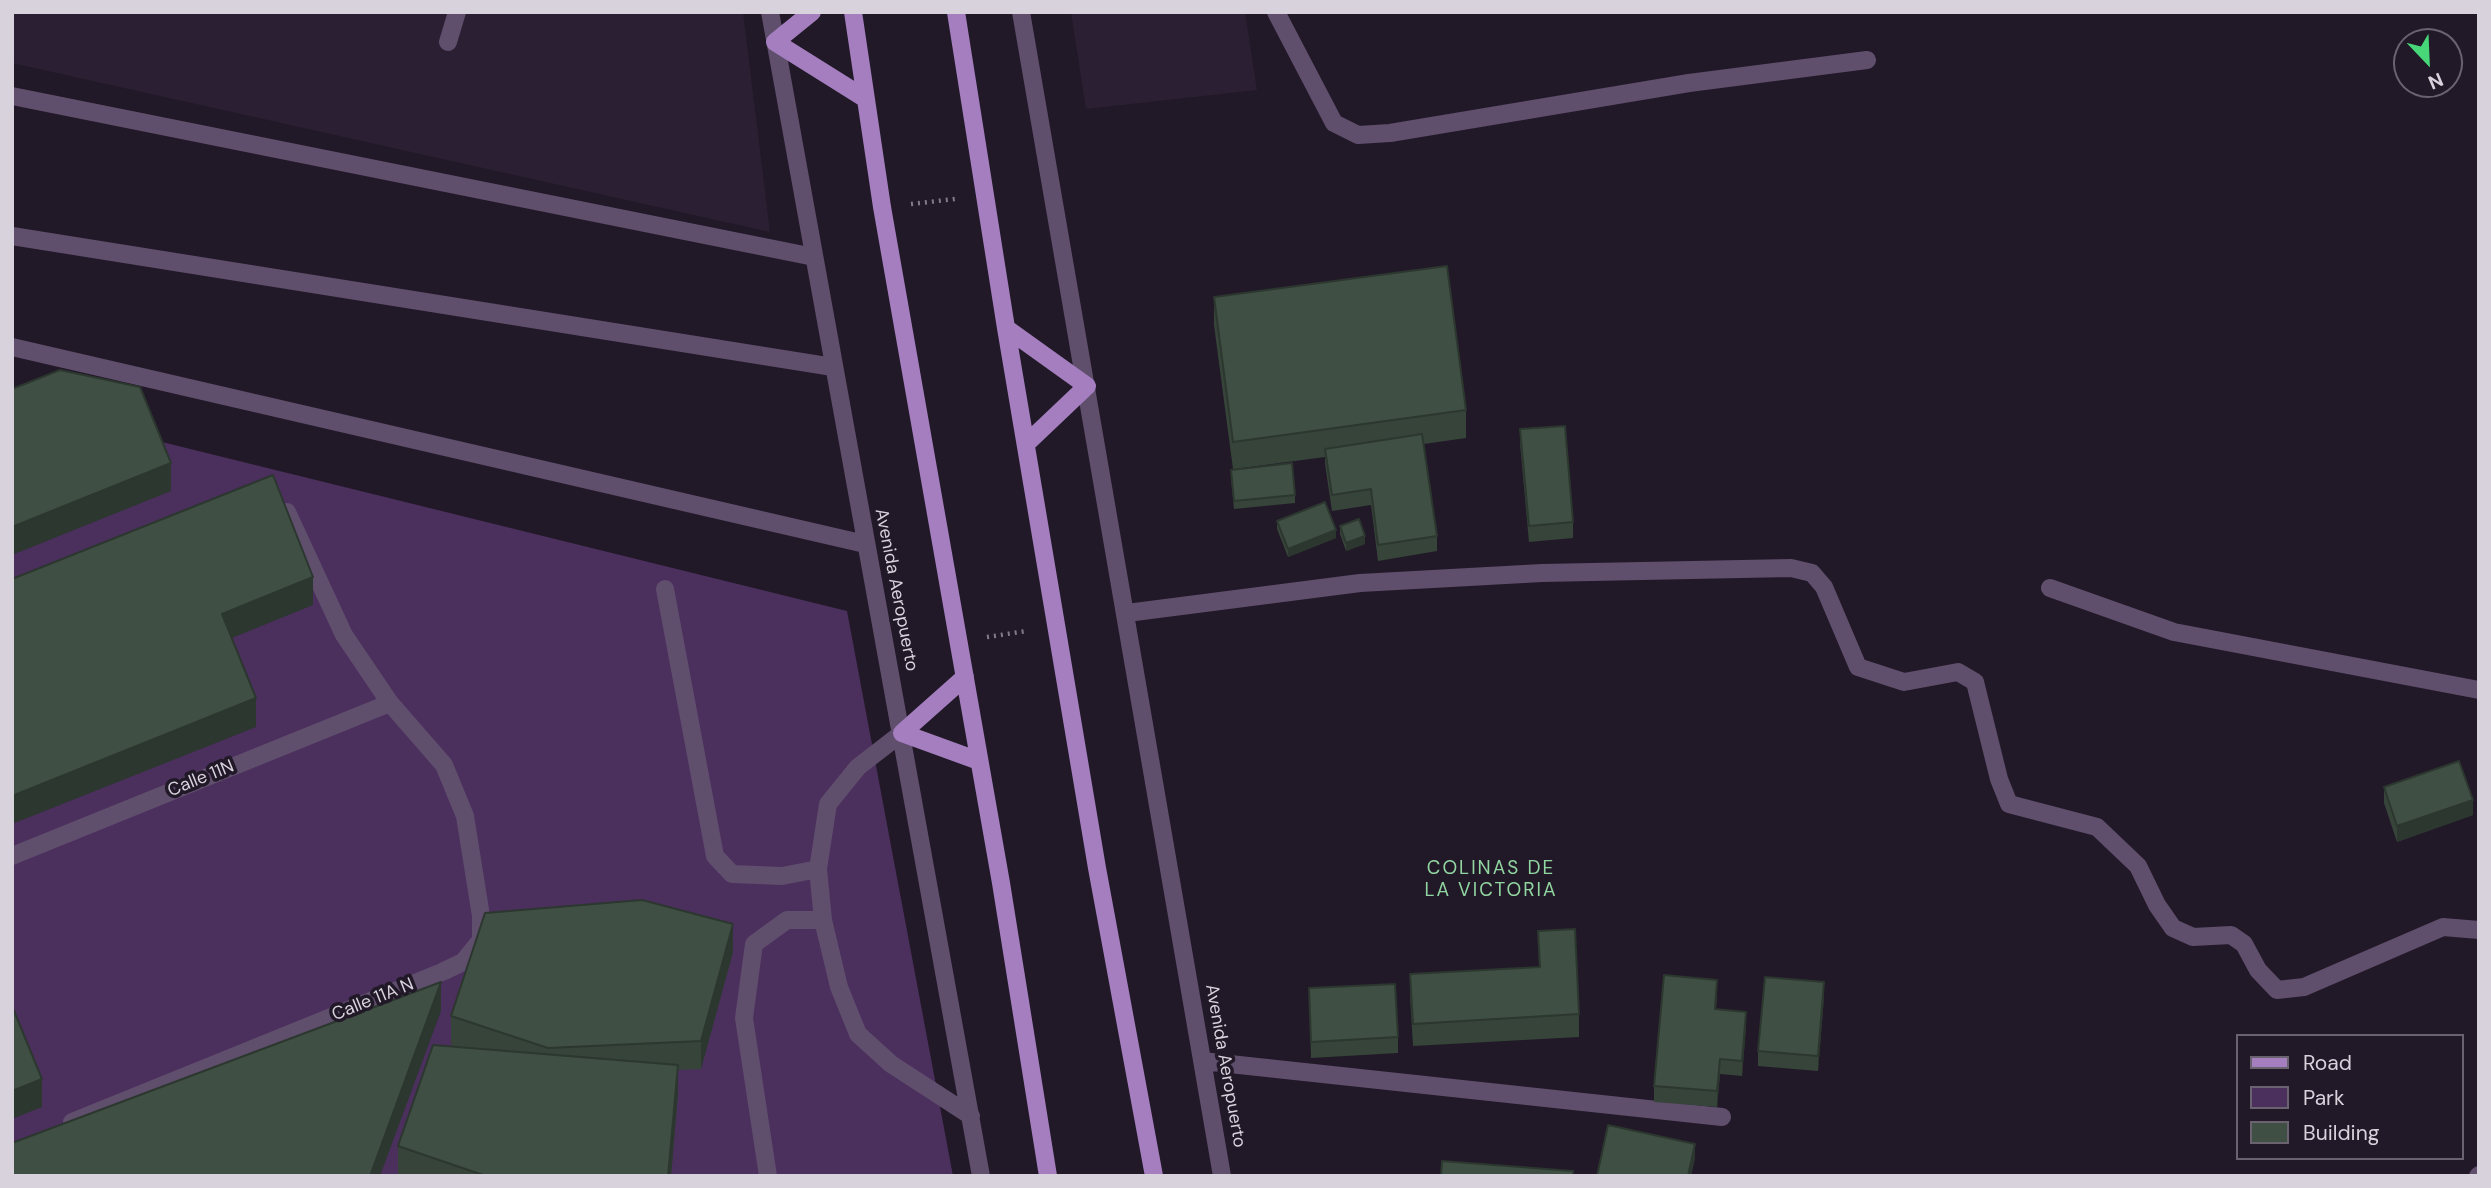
<!DOCTYPE html>
<html>
<head>
<meta charset="utf-8">
<style>
  body { margin:0 }
  #map { position:relative; width:2491px; height:1188px; overflow:hidden; background:#211927; font-family:"DM Sans",sans-serif }
  canvas { display:block }
  .frame { position:absolute; inset:0; border:14px solid #d7d2dc; pointer-events:none }
  .legend { position:absolute; left:2236px; top:1034px; width:228px; height:126px; box-sizing:border-box; background:#211927; border:2px solid #6a636f; margin:0; padding:9px 12px; list-style:none; font-size:21px; color:#d7d2dc }
  .legend li { display:flex; align-items:center; gap:14px; height:35px }
  .legend b { width:35px; border:2px solid #6a636f }
  .north { position:absolute; left:2393px; top:28px; width:70px; height:70px; box-sizing:border-box; background:#211927; border:2px solid #6a636f; border-radius:50%; rotate:157deg; font-size:19px; font-weight:700; line-height:28px; text-align:center; color:#d7d2dc }
  .north::after { content:''; display:block; margin:auto; width:24px; height:32px; background:#47d779; clip-path:polygon(50% 0,100% 100%,50% 72%,0 100%) }
</style>
</head>
<body>
<div id="map">
<canvas width="2491" height="1188"></canvas>
<div class="frame"></div>
<ul class="legend">
<li><b style="height:9px;background:#a47ebf"></b>Road</li>
<li><b style="height:19px;background:#4b2f5d"></b>Park</li>
<li><b style="height:19px;background:#3f4f43"></b>Building</li>
</ul>
<div class="north">N</div>
</div>
<script>
const ctx = document.querySelector('canvas').getContext('2d');
ctx.lineJoin = 'round';
function fillPath(path, color) { ctx.fillStyle = color; ctx.fill(path, 'evenodd'); }
const shape = rows => new Path2D(rows.map(r => 'M' + r).join(''));
function stroke(path, color, width, dash) { ctx.strokeStyle = color; ctx.lineWidth = width; ctx.lineCap = dash ? 'butt' : 'round'; ctx.setLineDash(dash || []); ctx.stroke(path); }
function write(font, color, halo, rows, align = 'center') {
  ctx.font = font + ' "DM Sans",sans-serif'; ctx.lineWidth = 7; ctx.setLineDash([]); ctx.textBaseline = 'middle'; ctx.strokeStyle = halo; ctx.fillStyle = color; for (const [text, x, y, turn = 0] of rows) {
    ctx.save(); ctx.translate(x, y); ctx.rotate((+turn || 0) * Math.PI / 180); ctx.textAlign = isNaN(turn) ? turn : align; if (halo) ctx.strokeText(text, 0, 0); ctx.fillText(text, 0, 0); ctx.restore();
  }
}
fillPath(shape([
  [12,12,743,12,770,232,12,63],
  [1071,12,1245,12,1257,90,1086,109]
]), '#2b1f33');
fillPath(shape([
  [12,405,847,611,953,1176,12,1176]
]), '#4b2f5d');
stroke(shape([
  [911,204,955,199],
  [987,637,1027,631]
]), '#827c88', 4.5, [2, 5]);
stroke(shape([
  [770,12,981,1176],
  [1021,12,1222,1176],
  [1276,12,1334,123,1358,135,1390,133,1689,83,1867,60],
  [448,42,457,12],
  [12,96,814,257],
  [12,236,833,367],
  [12,347,865,544],
  [2050,588,2174,632,2479,690],
  [665,589,715,856,732,874,782,876,818,869],
  [1127,613,1360,583,1542,573,1791,568,1812,573,1824,587,1858,667,1904,682,1958,672,1975,682,1999,779,2009,804,2097,827,2138,866,2157,905,2173,928,2193,937,2231,935,2244,944,2258,970,2277,990,2304,987,2443,927,2479,930],
  [902,733,858,767,828,804,818,869,823,920,839,987,858,1034,891,1064,971,1116],
  [12,856,390,703],
  [1202,1061,1722,1117],
  [72,1122,442,972,463,962,481,940,481,916,465,816,444,765,390,703,344,635,287,512],
  [768,1176,744,1018,754,944,787,920,823,920],
  [2478,1176,2479,1175]
]), '#604e6d', 18);
stroke(shape([
  [812,12,775,42,866,99],
  [853,12,882,207,1001,883,1048,1176],
  [956,12,1006,328,1097,868,1154,1176],
  [1006,328,1087,386,1027,443],
  [965,677,902,733,979,761]
]), '#a47ebf', 18);
fillPath(shape([
  [1214,297,1466,410,1466,438,1424,444,1437,536,1437,551,1378,561,1371,505,1332,511,1325,464,1325,457,1242,468,1295,495,1295,503,1234,509,1231,478,1231,470,1233,469,1214,325],
  [1520,429,1573,522,1573,538,1529,542,1520,444],
  [1277,521,1336,538,1288,557,1277,529],
  [1340,526,1365,544,1346,551,1340,534],
  [2384,787,2473,815,2397,842,2384,803],
  [1538,931,1579,1014,1579,1037,1413,1046,1410,997,1410,974,1539,967],
  [733,952,701,1069,678,1070,678,1093,671,1176,403,1176,398,1174,398,1146,461,1048,451,1045,451,1016],
  [1309,988,1398,1037,1398,1053,1311,1058],
  [1717,995,1716,1009,1746,1027,1742,1076,1720,1074,1717,1107,1654,1102,1654,1086],
  [1824,997,1818,1071,1758,1066,1758,1051]
]), '#36443a');
fillPath(shape([
  [171,463,171,491,12,555,12,527],
  [1336,530,1336,538,1288,557,1288,549],
  [1365,536,1365,544,1346,551,1346,543],
  [313,577,313,605,222,642,222,614],
  [256,698,256,727,12,824,12,796],
  [2473,800,2473,815,2397,842,2397,826],
  [733,924,733,952,701,1069,701,1041],
  [441,982,441,1011,380,1176,370,1176],
  [1824,982,1824,997,1818,1071,1818,1056],
  [1746,1012,1746,1027,1742,1076,1742,1061],
  [1720,1059,1720,1074,1717,1107,1717,1091],
  [678,1065,678,1093,671,1176,668,1176],
  [42,1079,42,1107,12,1119,12,1091],
  [1695,1144,1695,1159,1691,1176,1688,1176]
]), '#2c372f');
const building = shape([
  [1447,266,1466,410,1233,442,1214,297,1447,266],
  [60,370,140,387,171,463,12,527,12,389,60,370],
  [1565,426,1573,522,1529,526,1520,429,1565,426],
  [1422,434,1437,536,1378,545,1371,489,1332,495,1325,449,1422,434],
  [1292,463,1295,495,1234,501,1231,470,1292,463],
  [273,475,313,577,222,614,256,698,12,796,12,579,273,475],
  [1325,502,1336,530,1288,549,1277,521,1325,502],
  [1359,519,1365,536,1346,543,1340,526,1359,519],
  [2459,761,2473,800,2397,826,2384,787,2459,761],
  [642,900,733,924,701,1041,548,1048,451,1016,485,913,642,900],
  [1575,929,1579,1014,1413,1024,1410,974,1540,967,1538,931,1575,929],
  [1664,975,1717,980,1715,1009,1746,1012,1742,1061,1720,1059,1717,1091,1654,1086,1664,975],
  [1765,977,1824,982,1818,1056,1758,1051,1765,977],
  [441,982,370,1176,12,1176,12,1143,441,982],
  [1395,984,1398,1037,1311,1042,1309,988,1395,984],
  [12,1006,42,1079,12,1091,12,1006],
  [433,1045,678,1065,668,1176,486,1176,398,1146,433,1045],
  [1608,1125,1695,1144,1688,1176,1597,1176,1608,1125],
  [1442,1161,1573,1171,1573,1176,1441,1176,1442,1161]
]);
fillPath(building, '#3f4f43');
stroke(building, '#2c372f', 2);
write('18px', '#d7d2dc', '#211927', [
  ["Avenida Aeropuerto",896,590,79],
  ["Calle 11N",201,779,-22],
  ["Calle 11A N",373,1000,-22],
  ["Avenida Aeropuerto",1225,1066,80]
]);
ctx.letterSpacing = '2px';
write('19px', '#91d5a1', '#211927', [
  ["COLINAS DE",1491,869],
  ["LA VICTORIA",1491,891]
]);
ctx.letterSpacing = '0px';
</script>
</body>
</html>
